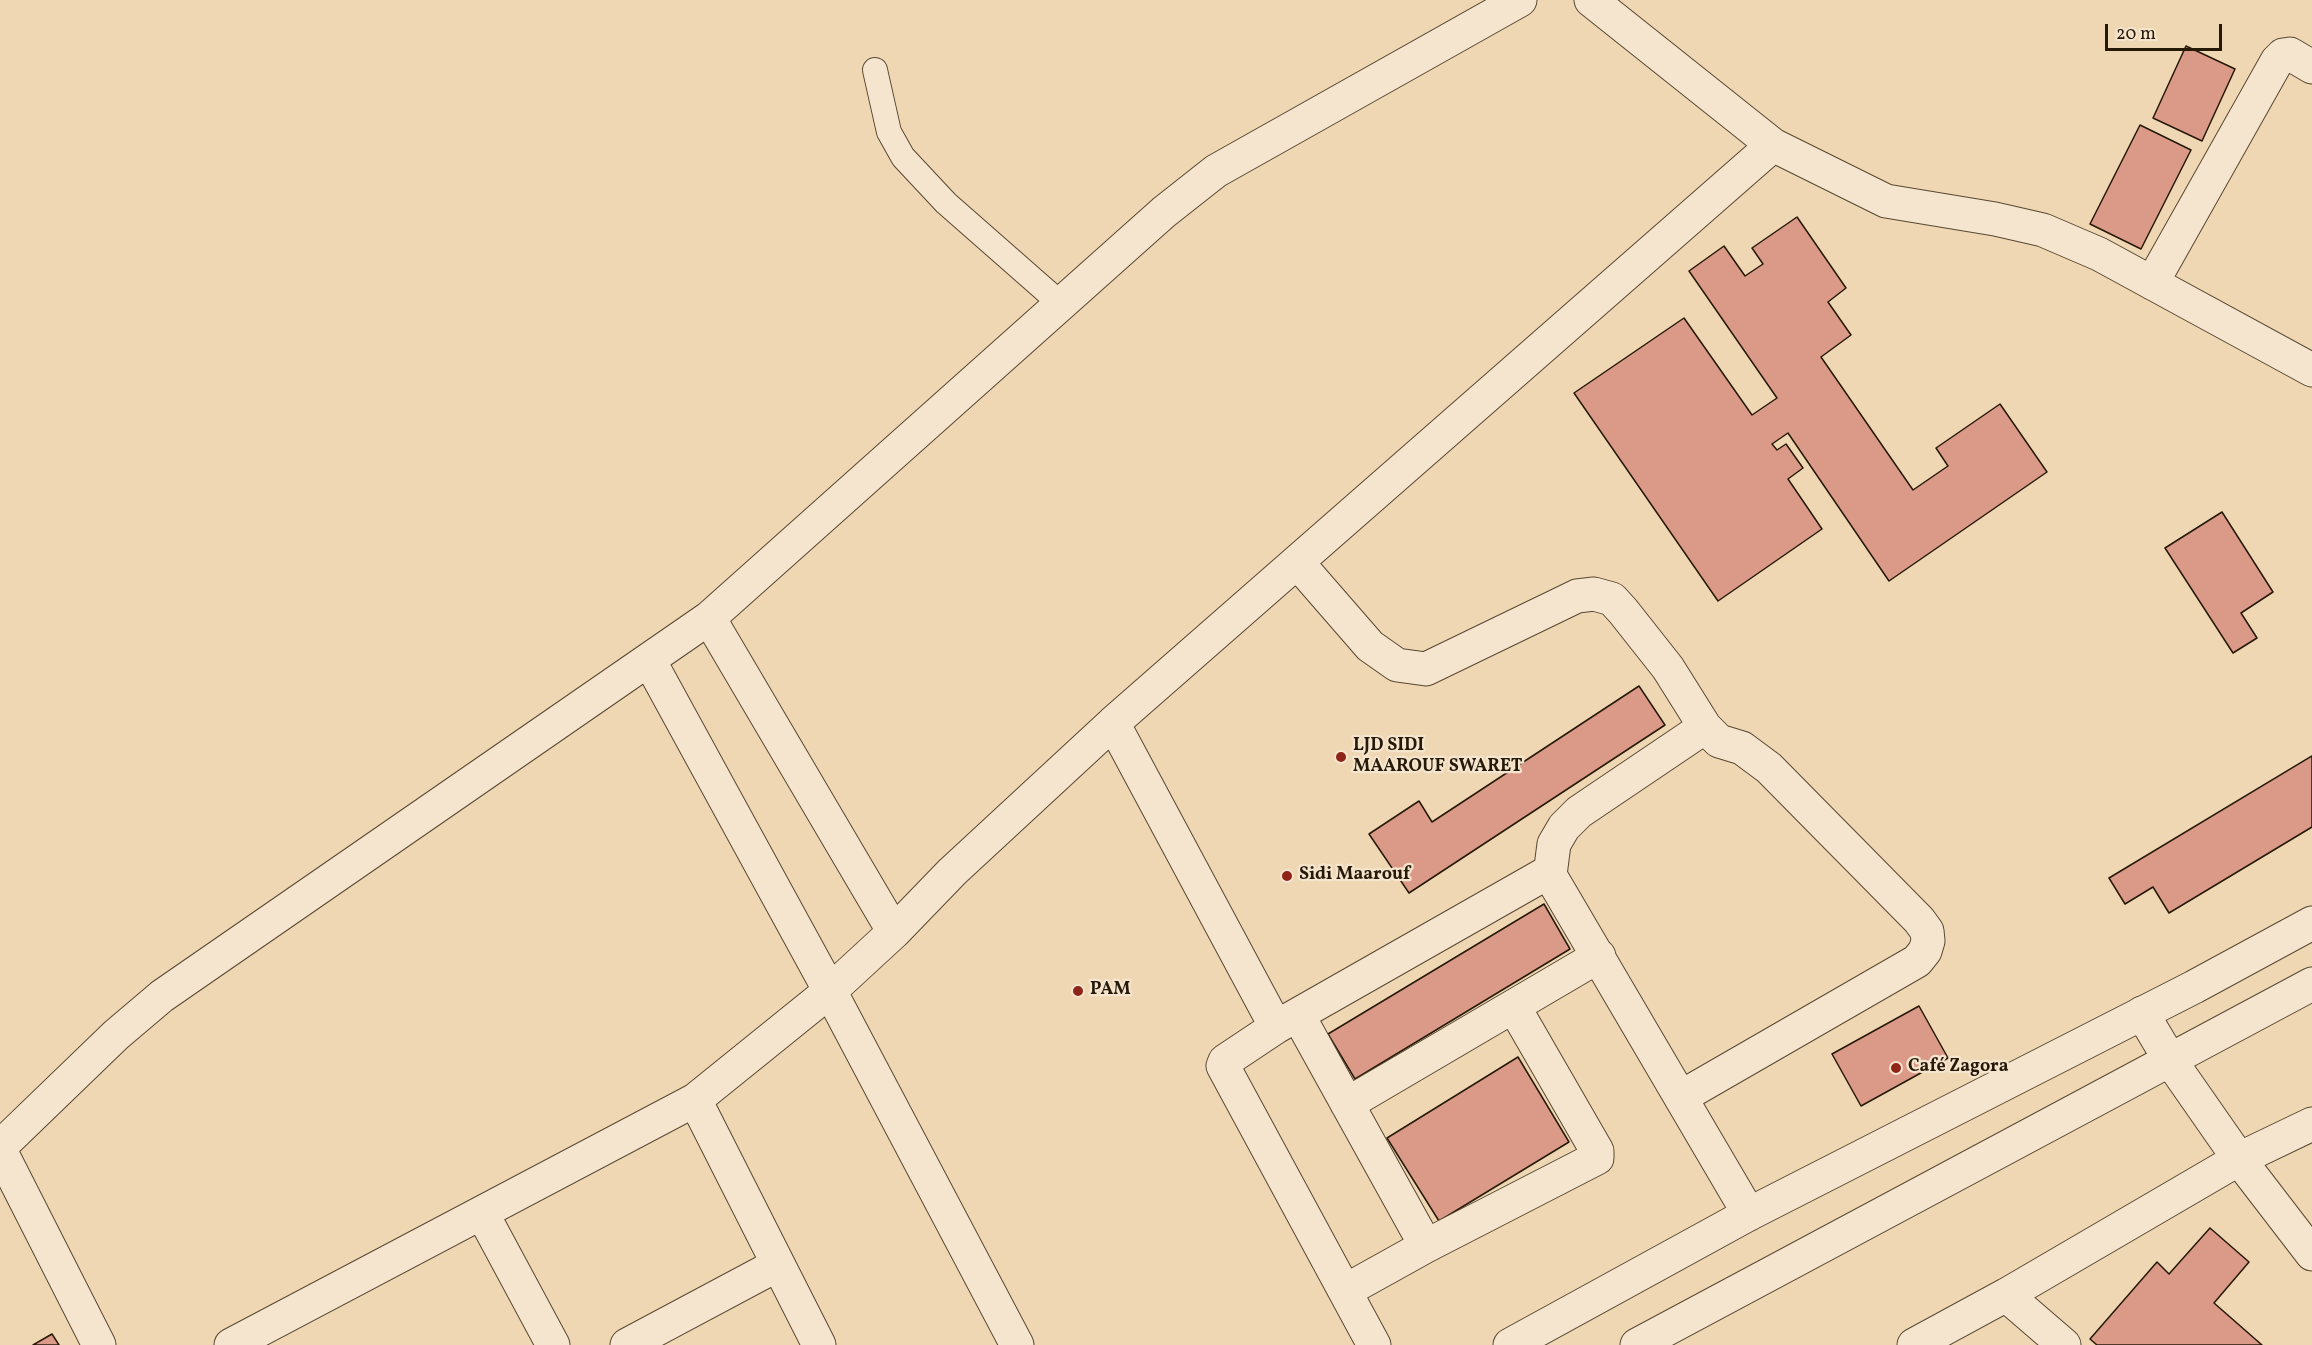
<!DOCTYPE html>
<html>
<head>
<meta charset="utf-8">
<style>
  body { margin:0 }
  #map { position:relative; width:2312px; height:1345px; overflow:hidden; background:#efd7b3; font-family:Vollkorn,serif }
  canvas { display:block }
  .scale { position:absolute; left:2105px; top:24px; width:117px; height:27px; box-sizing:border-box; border:3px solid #261907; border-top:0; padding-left:8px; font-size:18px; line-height:21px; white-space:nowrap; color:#261907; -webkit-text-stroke:4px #f5e5ce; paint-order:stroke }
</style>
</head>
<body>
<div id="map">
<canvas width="2312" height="1345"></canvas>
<div class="scale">20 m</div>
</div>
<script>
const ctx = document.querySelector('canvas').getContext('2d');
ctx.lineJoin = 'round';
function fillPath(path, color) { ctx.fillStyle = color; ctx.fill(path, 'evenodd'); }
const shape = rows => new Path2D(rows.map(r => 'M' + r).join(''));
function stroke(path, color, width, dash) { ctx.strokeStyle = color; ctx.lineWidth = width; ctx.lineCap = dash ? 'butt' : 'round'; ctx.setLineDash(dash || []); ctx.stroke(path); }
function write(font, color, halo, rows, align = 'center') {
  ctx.font = font + ' Vollkorn,serif'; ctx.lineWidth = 4.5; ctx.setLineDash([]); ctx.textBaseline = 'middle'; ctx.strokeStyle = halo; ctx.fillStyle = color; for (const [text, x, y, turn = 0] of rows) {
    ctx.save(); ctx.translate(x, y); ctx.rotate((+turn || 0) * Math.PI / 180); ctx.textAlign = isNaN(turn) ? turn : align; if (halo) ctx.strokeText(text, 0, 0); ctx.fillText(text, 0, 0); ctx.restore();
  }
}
const building = shape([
  [2186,46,2235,69,2202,141,2153,118,2186,46],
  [2140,125,2191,150,2141,249,2090,224,2140,125],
  [1797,217,1846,288,1828,302,1851,335,1821,357,1913,490,1948,466,1936,448,2000,404,2047,472,1889,581,1788,433,1772,444,1777,450,1786,444,1803,468,1788,479,1822,529,1718,601,1574,393,1684,318,1752,415,1777,398,1689,271,1724,246,1745,276,1763,264,1752,248,1797,217],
  [2222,512,2273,592,2241,613,2257,638,2233,653,2165,548,2222,512],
  [1639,686,1665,725,1409,893,1369,834,1419,801,1432,822,1639,686],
  [2312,756,2312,827,2169,913,2153,887,2125,904,2109,878,2312,756],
  [1544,904,1570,949,1355,1079,1328,1034,1544,904],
  [1919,1006,1948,1058,1861,1106,1832,1054,1919,1006],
  [1518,1057,1569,1142,1439,1221,1387,1138,1518,1057],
  [2210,1228,2249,1262,2214,1303,2262,1345,2097,1345,2090,1339,2157,1262,2169,1274,2210,1228],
  [52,1334,59,1345,33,1345,52,1334]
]);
fillPath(building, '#db9a88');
stroke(building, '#261907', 1.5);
const service = shape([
  [875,70,889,132,903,157,946,203,1061,304]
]);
const minor = shape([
  [1591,0,1773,145,1886,201,1995,219,2043,230,2099,254,2312,370],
  [2152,283,2277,61,2283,55,2290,54,2312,67],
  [1297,562,1370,646,1397,665,1426,669,1577,596,1594,594,1612,599,1623,611,1668,668,1705,727,1719,741,1742,748,1769,768,1919,920,1927,931,1928,941,1925,951,1917,961,1681,1097],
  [709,618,894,932],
  [649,660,830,991,1017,1345],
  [1113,723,1276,1027],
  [1705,727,1579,812,1564,827,1554,844,1550,875,1749,1214],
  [2142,1013,2170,1060,2239,1159,2312,1254],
  [1298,1015,1426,1246],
  [695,1100,819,1345],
  [1347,1104,1599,956],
  [0,1147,116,1035,162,996,709,618,1164,212,1216,171,1520,0],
  [0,1150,99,1345],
  [482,1213,553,1345],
  [1345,1291,1426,1246,1597,1158,1597,1151,1514,1007],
  [2006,1295,2064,1345],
  [231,1345,695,1100,830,991,894,932,952,872,1113,723,1773,145],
  [627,1345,777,1265],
  [1374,1345,1223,1066,1225,1061,1276,1027,1545,874,1550,875],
  [1914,1345,2006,1295,2239,1159,2312,1124]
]);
const tertiary = shape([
  [1510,1345,1749,1214,2194,987,2312,923],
  [1637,1345,2312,984]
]);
stroke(service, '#584832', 26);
stroke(minor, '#584832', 35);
stroke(tertiary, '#584832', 35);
stroke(service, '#f5e5ce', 24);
stroke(minor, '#f5e5ce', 33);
stroke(tertiary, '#f5e5ce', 33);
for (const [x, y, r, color] of [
  [1341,757,6,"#8f2418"],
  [1287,876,6,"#8f2418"],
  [1078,991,6,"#8f2418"],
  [1896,1068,6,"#8f2418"]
]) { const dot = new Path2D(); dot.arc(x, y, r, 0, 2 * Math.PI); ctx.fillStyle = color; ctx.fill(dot); stroke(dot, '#f5e5ce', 2); }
write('bold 18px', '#261907', '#f5e5ce', [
  ["LJD SIDI",1353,747],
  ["MAAROUF SWARET",1353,768],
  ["Sidi Maarouf",1299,876],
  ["PAM",1090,991],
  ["Café Zagora",1908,1068]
], 'left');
</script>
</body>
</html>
